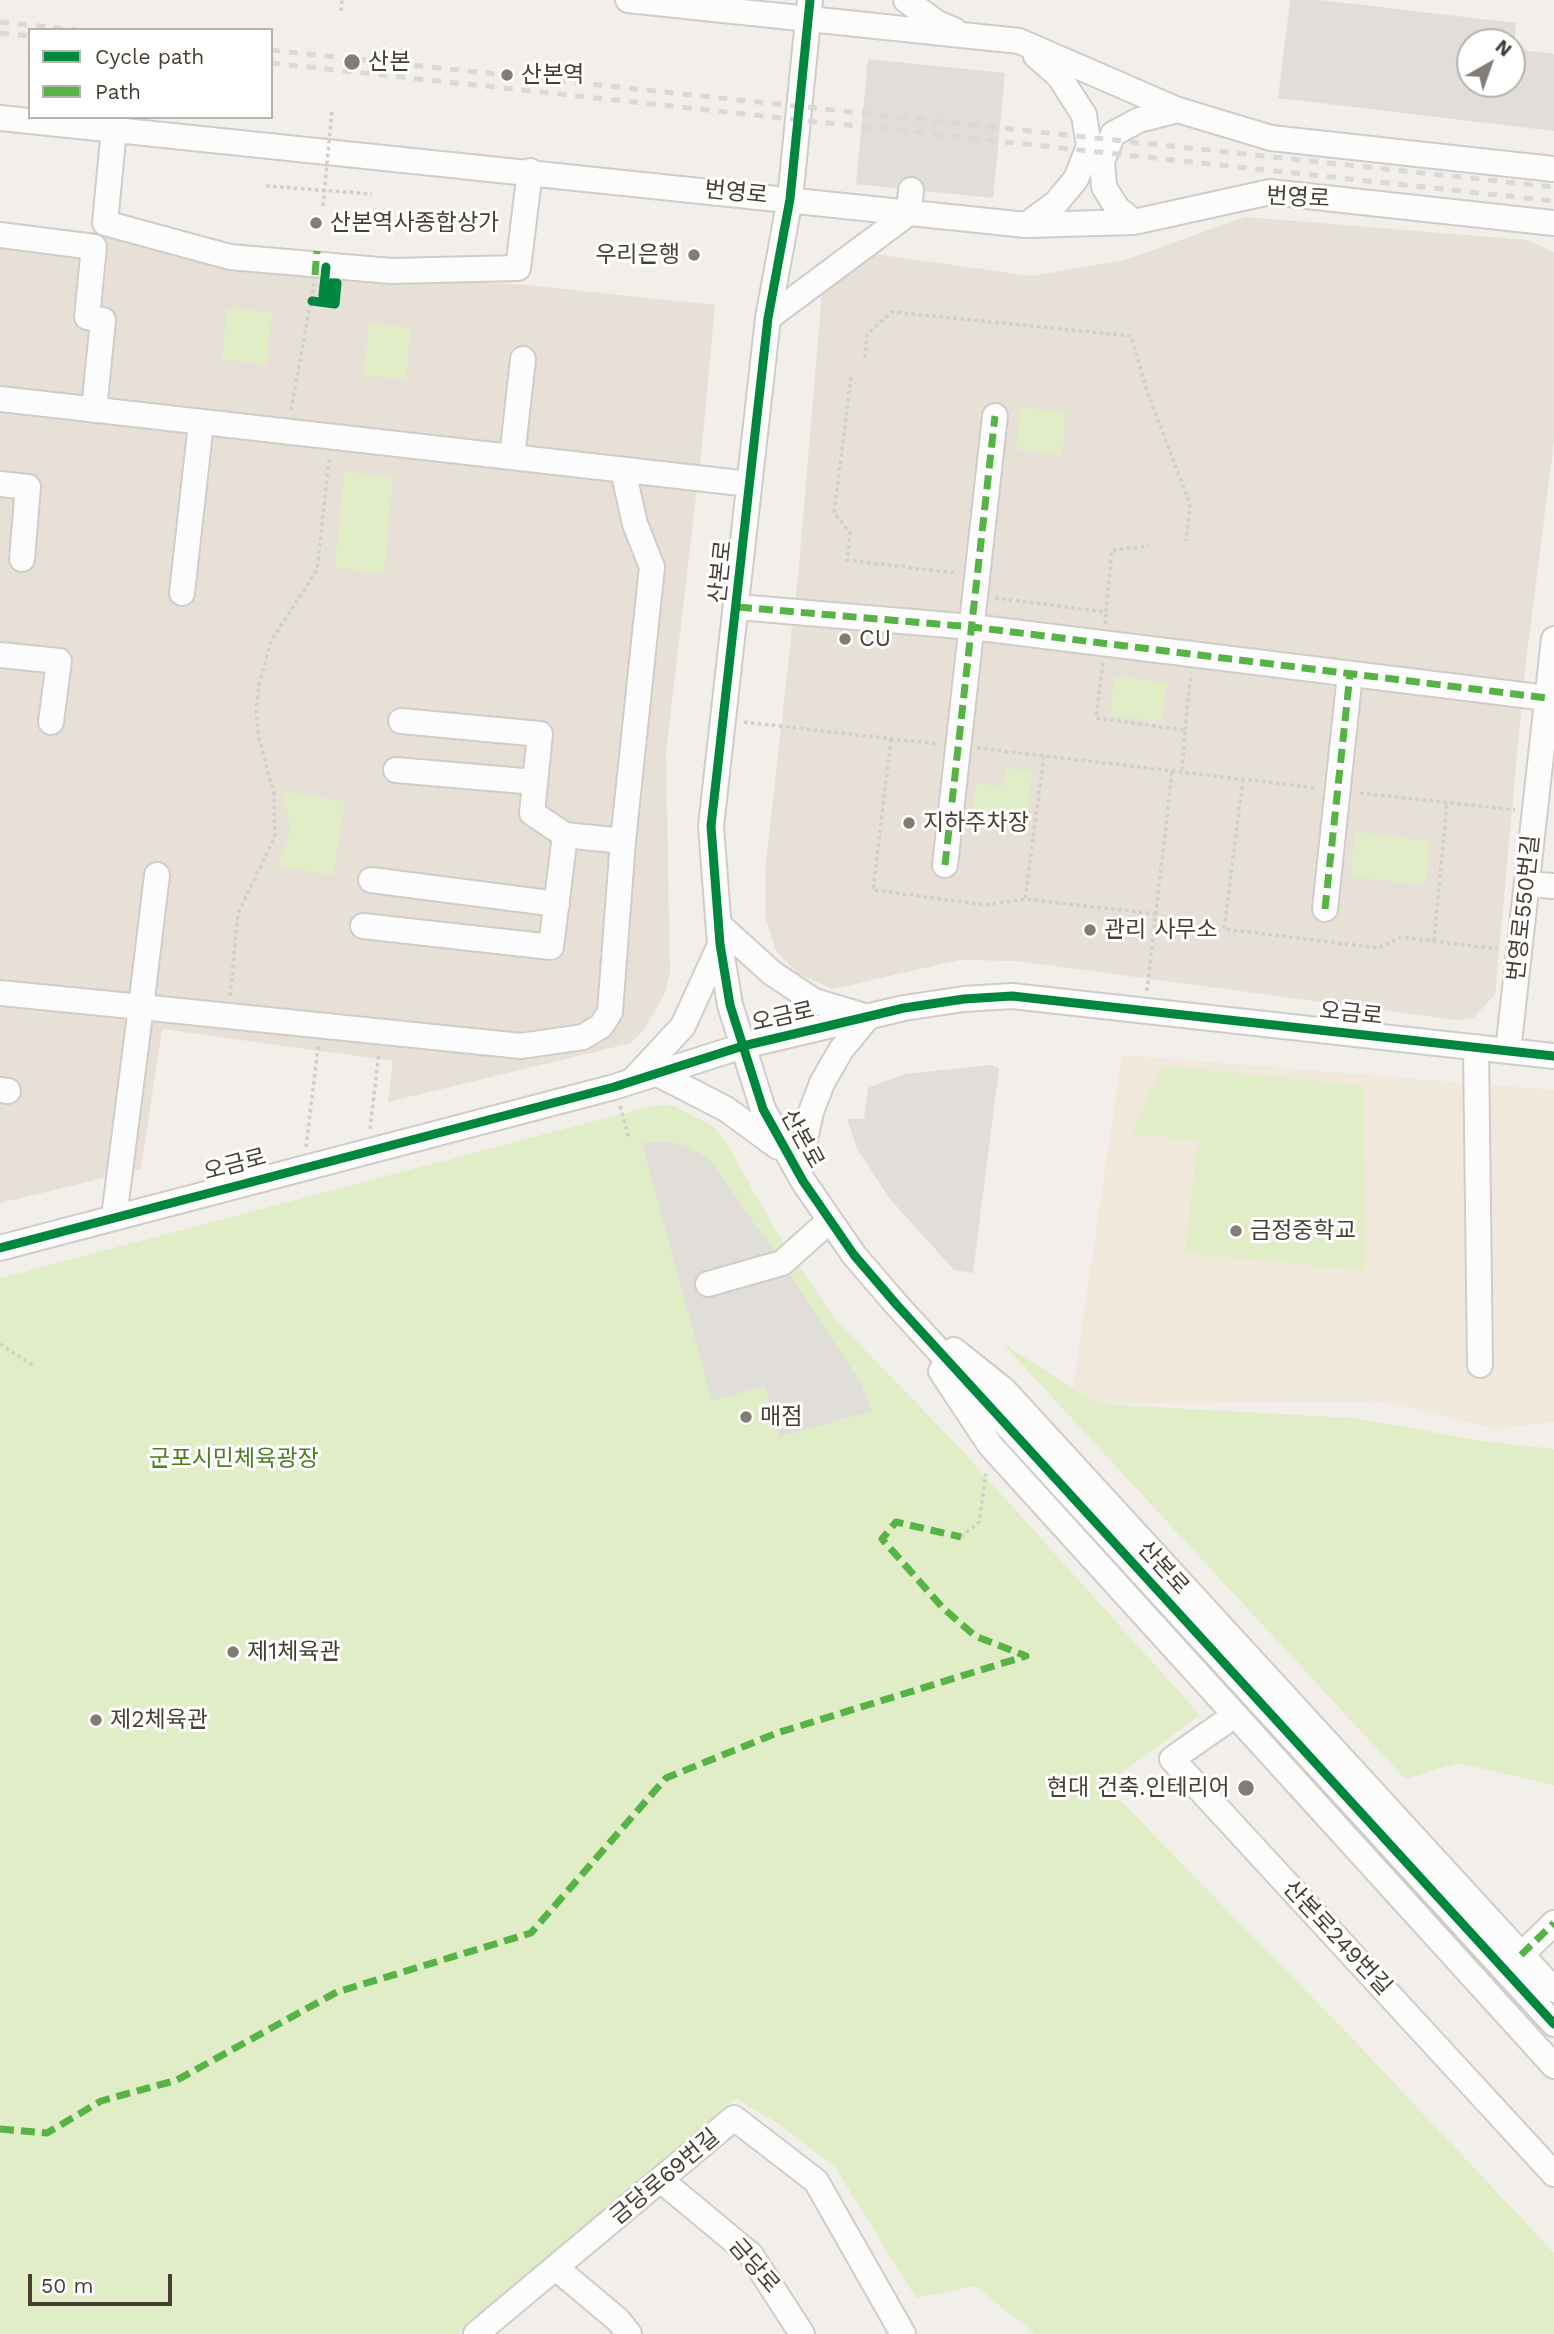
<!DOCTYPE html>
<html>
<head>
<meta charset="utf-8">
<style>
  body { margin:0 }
  #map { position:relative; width:1554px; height:2334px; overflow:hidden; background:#f2eeea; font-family:"Work Sans",sans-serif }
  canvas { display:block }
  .legend { position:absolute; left:28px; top:28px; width:245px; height:91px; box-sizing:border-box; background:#fff; border:2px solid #b6b2ae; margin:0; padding:9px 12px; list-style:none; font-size:21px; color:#483f34 }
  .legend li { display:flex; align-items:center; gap:14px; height:35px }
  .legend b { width:35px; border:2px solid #b6b2ae }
  .north { position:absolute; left:1456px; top:28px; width:70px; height:70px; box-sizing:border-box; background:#fff; border:2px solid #b6b2ae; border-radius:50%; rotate:40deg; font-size:19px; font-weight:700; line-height:28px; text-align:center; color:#483f34 }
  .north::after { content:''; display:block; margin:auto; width:24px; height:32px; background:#847c74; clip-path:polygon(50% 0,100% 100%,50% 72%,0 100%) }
  .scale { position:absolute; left:28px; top:2274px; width:144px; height:32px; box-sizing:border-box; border:4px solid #483f34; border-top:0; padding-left:9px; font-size:21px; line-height:24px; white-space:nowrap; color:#483f34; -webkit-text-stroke:5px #fff; paint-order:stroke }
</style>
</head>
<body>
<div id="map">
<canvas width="1554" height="2334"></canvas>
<ul class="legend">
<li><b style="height:9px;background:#00873e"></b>Cycle path</li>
<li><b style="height:9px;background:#57b346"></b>Path</li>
</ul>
<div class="north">N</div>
<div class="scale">50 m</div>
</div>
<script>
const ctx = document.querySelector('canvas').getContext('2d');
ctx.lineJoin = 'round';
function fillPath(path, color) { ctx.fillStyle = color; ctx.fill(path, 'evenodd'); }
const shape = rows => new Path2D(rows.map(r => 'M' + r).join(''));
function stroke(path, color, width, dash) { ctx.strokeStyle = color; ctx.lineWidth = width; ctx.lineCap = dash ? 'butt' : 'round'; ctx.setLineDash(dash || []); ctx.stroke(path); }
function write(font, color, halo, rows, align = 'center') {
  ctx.font = font + ' "Work Sans","Noto Sans KR",sans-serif'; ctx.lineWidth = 6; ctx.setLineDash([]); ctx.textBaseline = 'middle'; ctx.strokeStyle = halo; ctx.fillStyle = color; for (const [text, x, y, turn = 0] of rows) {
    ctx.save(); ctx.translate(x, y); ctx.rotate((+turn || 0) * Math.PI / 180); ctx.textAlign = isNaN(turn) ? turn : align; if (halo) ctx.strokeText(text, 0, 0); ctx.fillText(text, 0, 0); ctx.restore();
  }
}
fillPath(shape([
  [1245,217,1527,240,1554,252,1554,442,1525,669,1495,995,1473,1018,1456,1020,1017,961,959,960,833,989,800,975,776,951,765,916,765,871,798,576,822,292,867,253,1032,276,1125,260],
  [0,223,102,233,388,281,516,284,715,305,702,446,666,752,670,973,665,993,644,1030,631,1043,388,1102,393,1061,162,1029,141,1169,0,1203]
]), '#e6e0d6');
fillPath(shape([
  [1122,1055,1554,1090,1554,1422,1494,1429,1380,1401,1099,1404,1073,1388]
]), '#f0e8db');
fillPath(shape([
  [227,308,272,312,267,364,222,360],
  [369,323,411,328,406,380,364,375],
  [1020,407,1066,412,1062,455,1016,450],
  [344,472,393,477,384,573,335,568],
  [1115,676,1167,683,1161,722,1110,715],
  [1007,768,1032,771,1026,824,972,817,976,784,1004,787],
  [282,791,345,802,333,876,278,866,291,829],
  [1355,832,1430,841,1425,885,1350,876],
  [1162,1066,1363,1086,1365,1270,1185,1253,1198,1140,1132,1134],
  [655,1105,674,1106,712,1125,726,1142,777,1233,836,1320,956,1444,1200,1715,1105,1785,1347,2033,1554,2253,1554,2334,1035,2334,975,2286,916,2298,835,2167,779,2124,736,2098,458,2334,0,2334,0,1278],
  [1003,1344,1099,1404,1353,1418,1488,1442,1554,1449,1554,1785,1458,1763,1405,1779]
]), '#e1edc7');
fillPath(shape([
  [1290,0,1320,0,1516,23,1514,49,1554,54,1554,131,1278,98],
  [1512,42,1512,84,1470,84,1470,42],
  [868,59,1005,73,993,198,856,184],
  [991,1065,999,1068,973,1273,954,1270,889,1198,857,1148,847,1119,864,1119,868,1088,904,1074],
  [663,1141,684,1145,709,1159,782,1263,862,1385,872,1411,779,1437,765,1386,712,1401,642,1143]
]), '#e1ddd8');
const minor = shape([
  [628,0,1019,41,1178,110,1271,138,1554,169],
  [810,0,790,199,768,318,711,826,720,944,730,1005,763,1109,803,1181,854,1255,896,1304,1554,2024],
  [906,0,937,23,954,30],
  [0,118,1026,225,1134,222,1270,192,1554,223],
  [114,129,105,223,230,257,391,271,518,268,530,171],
  [1134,222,1117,208,1104,187,1102,161,1113,134,1139,120,1178,110],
  [1026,225,1056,203,1076,179,1089,146,1084,115,1059,76,1036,56],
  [0,235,94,247,87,317,103,320,94,410],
  [768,318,909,213,911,190],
  [0,399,749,484],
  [512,457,523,359],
  [0,484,28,487,22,559],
  [182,593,201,423],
  [738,607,972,627,1547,698],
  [0,655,59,661,51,722],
  [401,721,540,734,532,813,565,835],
  [396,770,535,782],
  [945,865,995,416],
  [157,875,141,1007,521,1046,583,1037,601,1026,610,1012,623,841,652,567,635,524,623,470],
  [371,880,557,904],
  [1527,884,1554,886],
  [1325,909,1350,674],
  [719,925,772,973,814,1001,861,1015],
  [363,926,551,947,565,835,623,841],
  [0,993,141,1007,114,1217],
  [1476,1047,1480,1365],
  [1508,1051,1554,639],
  [656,1073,726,1109,778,1147],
  [633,1080,683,1026,720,945],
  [0,1090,8,1091],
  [798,1172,811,1112,822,1083,841,1050,868,1017],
  [0,1248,614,1087,743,1046,904,1008,964,999,1012,996,1554,1056],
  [708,1284,782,1263,830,1220],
  [954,1350,1004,1390,1554,1990],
  [941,1371,990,1445,1554,2066],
  [1235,1715,1172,1759,1554,2174],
  [1521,1955,1554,1923],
  [662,2181,751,2255,802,2334],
  [556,2268,618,2320,629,2334],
  [476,2334,734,2118,816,2181,903,2334]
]);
stroke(minor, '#d0ccc7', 28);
stroke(shape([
  [341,11,342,0],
  [266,186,372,194],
  [865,358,867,334,892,312,1131,336,1147,391,1190,504,1186,541],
  [851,377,834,513,850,533,847,560,955,573],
  [291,410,314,284],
  [995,598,1106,612,1112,550,1149,546],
  [1105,624,1106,612],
  [1103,663,1096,718,1185,730,1182,772],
  [744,722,938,744],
  [1185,730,1191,673],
  [891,739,873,890,986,905,1025,899],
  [977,748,1317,788],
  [1044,756,1025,899,1156,914],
  [1243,779,1224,929,1378,948,1401,937,1497,949],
  [1360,793,1515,810],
  [1434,941,1447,802],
  [1147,991,1172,771],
  [230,996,238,913,275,837,274,794,259,739,256,713,259,685,271,641,317,570,329,459],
  [620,1106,629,1139],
  [370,1129,379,1053],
  [306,1147,318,1047],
  [0,1344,34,1366],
  [961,1537,979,1522,986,1474]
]), '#d2cec9', 3.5, [3.5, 3.5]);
stroke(minor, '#fdfcfc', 24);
stroke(shape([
  [0,22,78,30],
  [0,33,30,36],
  [271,50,1554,187],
  [271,63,1554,201]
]), '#d9d9d8', 5, [9, 9]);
stroke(shape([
  [323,206,332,110]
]), '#d2cec9', 3.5, [3.5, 3.5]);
stroke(shape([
  [315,275,317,251],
  [738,607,972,627,1547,698],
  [945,865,995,416],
  [1325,909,1350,674],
  [1521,1955,1554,1923],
  [0,2129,47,2133,101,2101,177,2080,337,1992,531,1933,666,1778,777,1733,1026,1656,975,1636,943,1608,882,1539,896,1522,961,1537]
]), '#57b346', 7, [14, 7]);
stroke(shape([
  [810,0,790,199,768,318,711,826,720,944,730,1005,763,1109,803,1181,854,1255,896,1304,1554,2024],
  [312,301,335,304,337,283,331,283,330,296,323,295,326,267],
  [0,1248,614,1087,743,1046,904,1008,964,999,1012,996,1554,1056]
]), '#00873e', 9);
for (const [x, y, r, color] of [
  [352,62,9,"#847c74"],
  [507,75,7,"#847c74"],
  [316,223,7,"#847c74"],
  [694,255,7,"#847c74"],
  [845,639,7,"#847c74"],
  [909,823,7,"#847c74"],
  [1090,930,7,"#847c74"],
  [1236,1231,7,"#847c74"],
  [746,1417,7,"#847c74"],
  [233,1652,7,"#847c74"],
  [96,1720,7,"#847c74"],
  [1246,1788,9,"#847c74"]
]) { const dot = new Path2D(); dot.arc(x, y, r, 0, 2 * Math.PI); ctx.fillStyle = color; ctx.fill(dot); stroke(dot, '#fff', 2.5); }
write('23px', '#483f34', '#fff', [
  ["산본",368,62],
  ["산본역",521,75],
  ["산본역사종합상가",330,223],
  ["우리은행",680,255,"right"],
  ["CU",859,639],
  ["지하주차장",923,823],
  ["관리 사무소",1104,930],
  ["금정중학교",1250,1231],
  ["매점",760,1417],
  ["제1체육관",247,1652],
  ["제2체육관",110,1720],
  ["현대 건축.인테리어",1230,1788,"right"]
], 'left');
write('23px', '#483f34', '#fff', [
  ["번영로",736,193,6],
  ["번영로",1298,198,3],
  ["산본로",721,572,-84],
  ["번영로550번길",1524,908,-84],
  ["오금로",1351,1014,6],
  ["오금로",783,1017,-13],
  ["산본로",802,1139,61],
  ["오금로",235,1165,-15],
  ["산본로",1163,1568,48],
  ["산본로249번길",1337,1938,47],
  ["금당로69번길",665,2177,-40],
  ["금당로",754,2266,49]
]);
write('23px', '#4a8022', '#fff', [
  ["군포시민체육광장",234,1459]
]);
</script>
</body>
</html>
